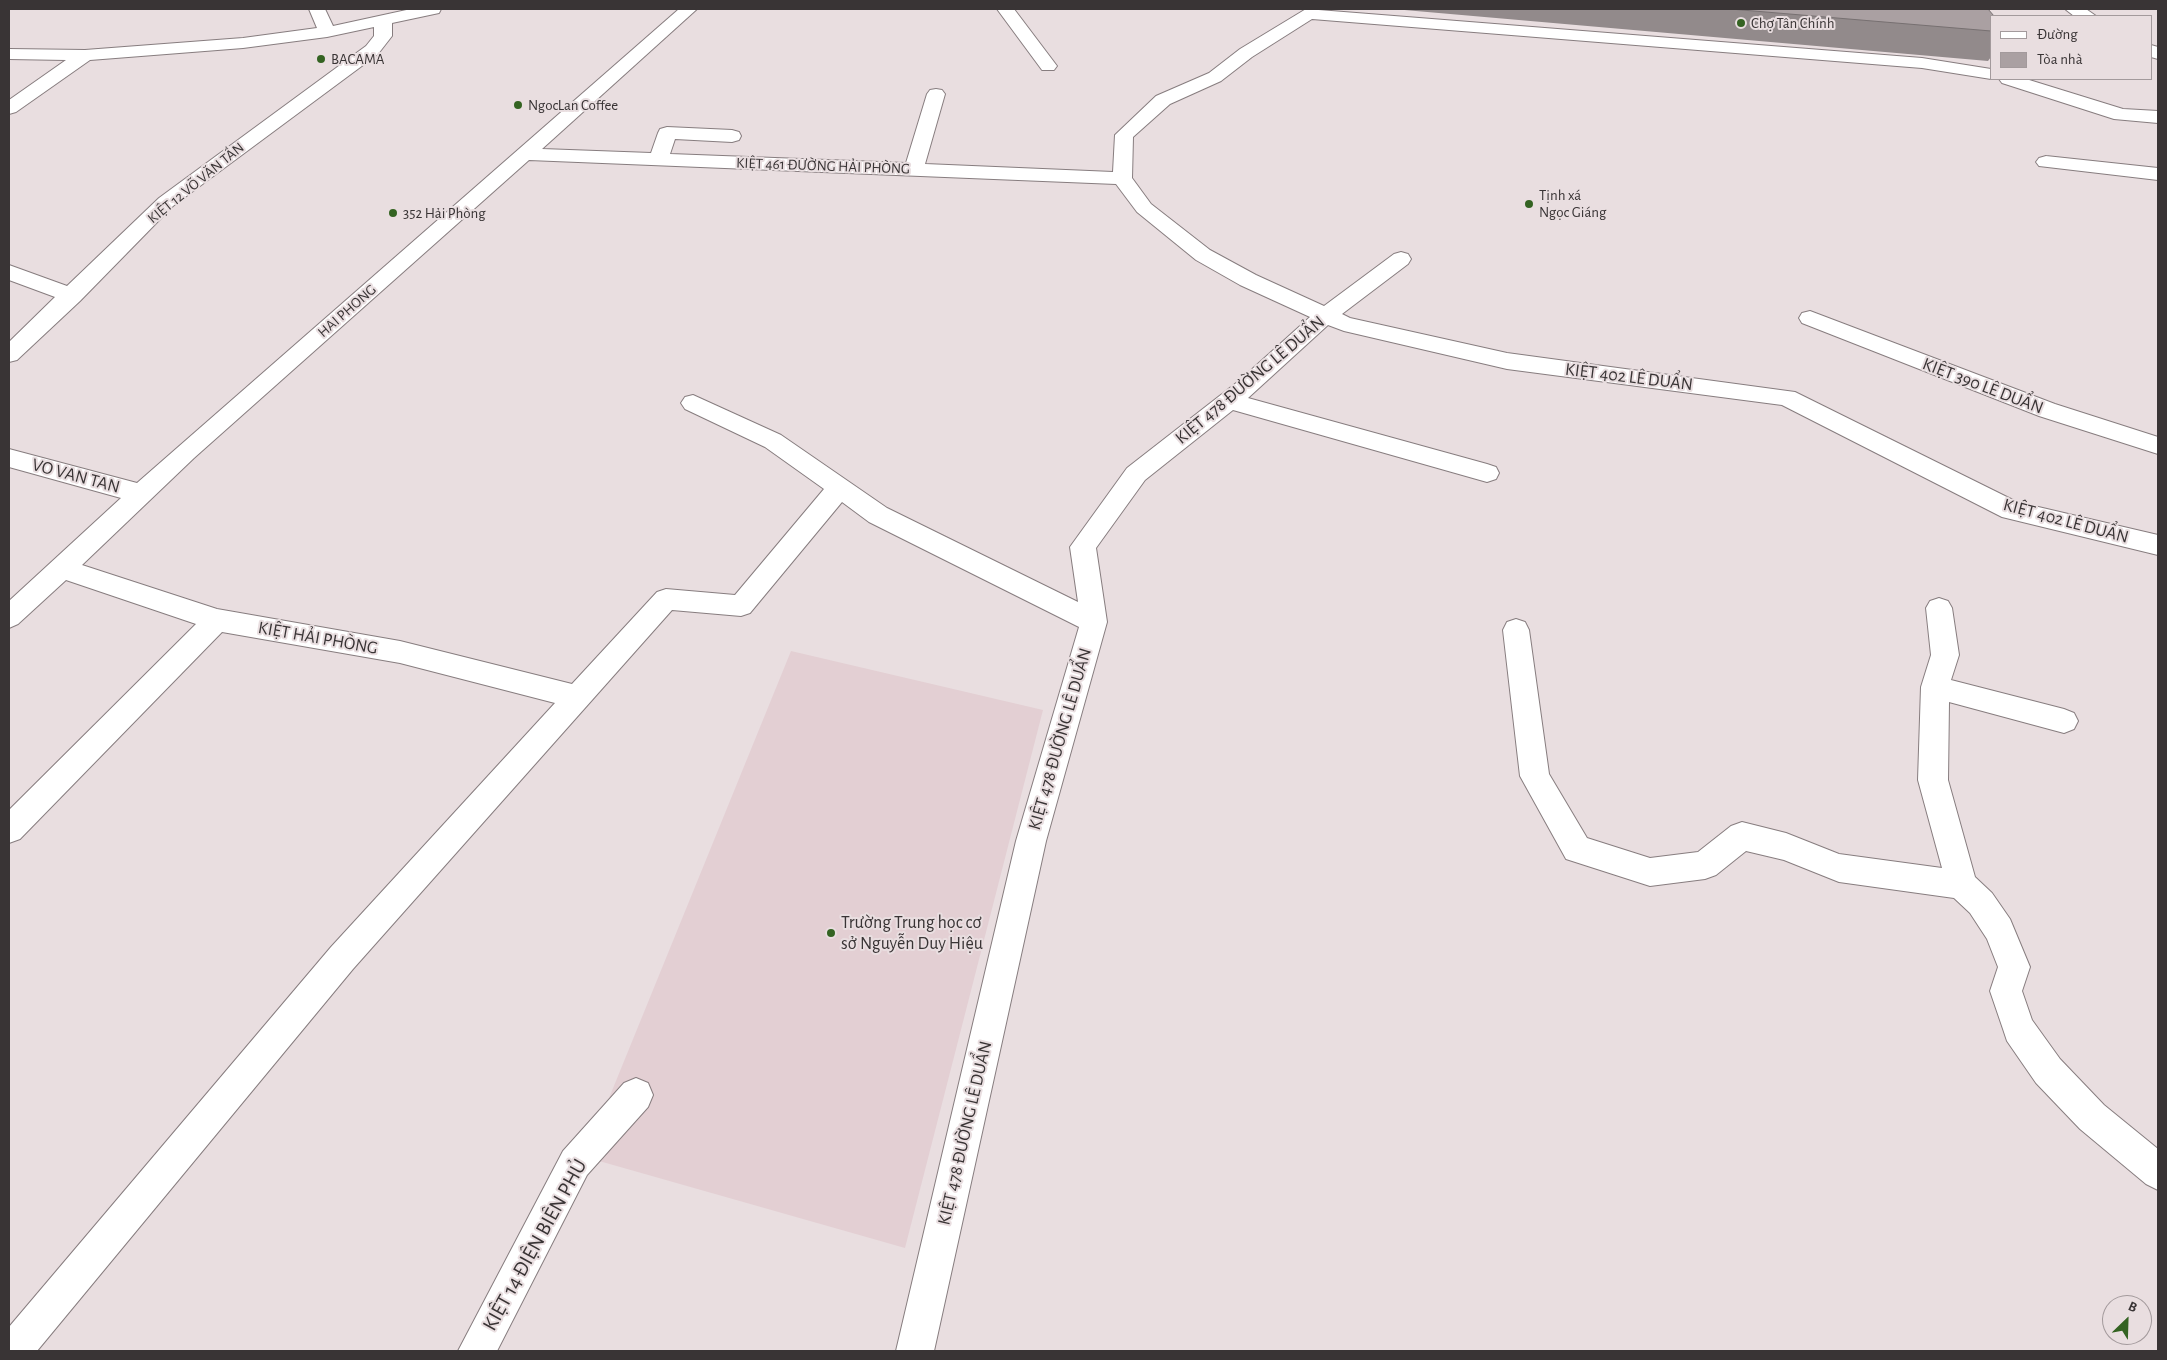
<!DOCTYPE html>
<html>
<head>
<meta charset="utf-8">
<style>
  body { margin:0 }
  #map { position:relative; width:2167px; height:1360px; overflow:hidden; background:#e9dee0; font-family:"Alegreya Sans",sans-serif }
  canvas { display:block }
  .frame { position:absolute; inset:0; border:10px solid #393435; pointer-events:none }
  .legend { position:absolute; left:1990px; top:15px; width:162px; height:65px; box-sizing:border-box; background:#e9dee0; border:1px solid #a39a9c; margin:0; padding:6px 9px; list-style:none; font-size:15px; color:#393435 }
  .legend li { display:flex; align-items:center; gap:10px; height:25px }
  .legend b { width:25px; border:1px solid #a39a9c }
  .north { position:absolute; left:2102px; top:1295px; width:50px; height:50px; box-sizing:border-box; background:#e9dee0; border:1px solid #a39a9c; border-radius:50%; rotate:24deg; font-size:14px; font-weight:700; line-height:20px; text-align:center; color:#393435 }
  .north::after { content:''; display:block; margin:auto; width:18px; height:22px; background:#346322; clip-path:polygon(50% 0,100% 100%,50% 72%,0 100%) }
</style>
</head>
<body>
<div id="map">
<canvas width="2167" height="1360"></canvas>
<div class="frame"></div>
<ul class="legend">
<li><b style="height:6px;background:#fff"></b>Đường</li>
<li><b style="height:14px;background:#aaa0a2"></b>Tòa nhà</li>
</ul>
<div class="north">B</div>
</div>
<script>
const ctx = document.querySelector('canvas').getContext('2d');
ctx.lineJoin = 'round';
function fillPath(path, color) { ctx.fillStyle = color; ctx.fill(path, 'evenodd'); }
const shape = rows => new Path2D(rows.map(r => 'M' + r).join(''));
function stroke(path, color, width, dash) { ctx.strokeStyle = color; ctx.lineWidth = width; ctx.lineCap = dash ? 'butt' : 'round'; ctx.setLineDash(dash || []); ctx.stroke(path); }
function write(font, color, halo, rows, align = 'center') {
  ctx.font = font + ' "Alegreya Sans",sans-serif'; ctx.lineWidth = 4; ctx.setLineDash([]); ctx.textBaseline = 'middle'; ctx.strokeStyle = halo; ctx.fillStyle = color; for (const [text, x, y, turn = 0] of rows) {
    ctx.save(); ctx.translate(x, y); ctx.rotate((+turn || 0) * Math.PI / 180); ctx.textAlign = isNaN(turn) ? turn : align; if (halo) ctx.strokeText(text, 0, 0); ctx.fillText(text, 0, 0); ctx.restore();
  }
}
fillPath(shape([
  [791,651,1043,710,905,1248,585,1157]
]), '#e3cfd3');
const minor = shape([
  [309,9,325,9,333,26,411,9,441,9,439,13,392,23,392,36,378,54,173,206,80,301,17,360,9,362,9,342,55,297,9,280,9,265,67,286,159,198,366,46,374,36,374,27,327,37,243,48,90,60,16,112,9,114,9,100,66,60,9,59,9,49,85,50,243,38,317,28,309,9],
  [679,9,697,9,542,149,651,153,658,133,660,129,667,127,732,130,739,132,741,136,739,140,732,142,675,139,670,154,906,163,927,94,930,90,936,89,942,90,945,94,925,164,1113,172,1115,135,1156,96,1209,73,1240,49,1306,9,1922,58,1991,69,1991,79,1994,79,1991,79,1922,68,1312,19,1252,57,1221,81,1170,104,1133,137,1132,178,1151,204,1210,250,1256,275,1324,306,1394,254,1401,252,1408,254,1411,259,1408,264,1342,314,1350,318,1507,353,1795,392,2017,502,2158,535,2158,555,2002,517,1782,405,1507,369,1344,331,1328,325,1248,398,1487,464,1496,467,1499,473,1496,479,1487,482,1233,410,1145,480,1096,548,1107,622,1046,841,934,1351,896,1351,1016,841,1079,627,869,522,842,502,750,613,741,616,672,610,353,969,37,1351,9,1351,9,1327,331,947,555,703,400,663,222,632,20,839,9,843,9,810,196,624,66,580,18,624,9,628,9,601,121,498,9,467,9,449,137,483,679,9],
  [529,160,1116,184,1137,212,1196,260,1240,285,1310,317,1240,380,1127,468,1070,547,1078,602,887,508,781,435,693,395,685,397,681,403,685,409,765,447,824,489,735,595,666,589,657,592,572,684,400,641,217,609,82,565,194,458,529,160],
  [997,9,1014,9,1057,66,1054,70,1042,70,997,9],
  [2065,9,2086,9,2096,16,2074,16,2065,9],
  [2151,45,2158,47,2158,59,2151,57,2151,45],
  [1999,79,2026,79,2123,109,2158,111,2158,123,2114,119,2002,83,1999,79],
  [2046,156,2158,168,2158,180,2039,166,2036,162,2039,158,2046,156],
  [1810,311,2055,404,2158,437,2158,454,2039,416,1802,323,1799,318,1802,313,1810,311],
  [1939,598,1948,601,1952,608,1959,655,1951,680,2064,709,2074,713,2078,721,2074,729,2064,733,1949,702,1948,780,1975,877,1992,893,2010,919,2030,967,2022,991,2032,1020,2060,1059,2104,1105,2158,1149,2158,1190,2146,1184,2080,1129,2036,1083,2007,1041,2003,1029,1990,991,1998,967,1987,939,1970,913,1954,898,1839,882,1784,860,1746,851,1716,875,1705,879,1650,886,1566,859,1520,776,1503,630,1507,622,1516,619,1525,622,1529,630,1549,774,1587,838,1650,858,1698,852,1731,826,1742,822,1786,833,1839,854,1942,868,1918,780,1921,687,1931,655,1926,608,1930,601,1939,598],
  [636,1078,648,1083,653,1095,648,1107,587,1175,497,1351,458,1351,563,1151,624,1083,636,1078]
]);
stroke(minor, '#877d7f', 2);
fillPath(minor, '#fff');
fillPath(shape([
  [1393,9,1988,9,1991,16,1991,57,1988,61]
]), '#928a8b');
const building = shape([
  [1730,9,1988,9,1994,16,1991,16,1991,31,1730,9]
]);
fillPath(building, '#aaa0a2');
stroke(building, '#777071', 1);
for (const [x, y, r, color] of [
  [1741,23,5,"#346322"],
  [321,59,5,"#346322"],
  [518,105,5,"#346322"],
  [1529,204,5,"#346322"],
  [393,213,5,"#346322"],
  [831,933,5,"#346322"]
]) { const dot = new Path2D(); dot.arc(x, y, r, 0, 2 * Math.PI); ctx.fillStyle = color; ctx.fill(dot); stroke(dot, '#e9dee0', 2); }
write('15px', '#393435', '#e9dee0', [
  ["Chợ Tân Chính",1751,23],
  ["BACAMA",331,59],
  ["NgocLan Coffee",528,105],
  ["Tịnh xá",1539,195],
  ["Ngọc Giáng",1539,212],
  ["352 Hải Phòng",403,213]
], 'left');
write('15px', '#393435', '#e9dee0', [
  ["KIỆT 461 ĐƯỜNG HẢI PHÒNG",823,166,2],
  ["KIỆT 12 VÕ VĂN TẦN",196,183,-39],
  ["HAI PHONG",347,311,-41]
]);
write('18px', '#393435', '#e9dee0', [
  ["KIỆT 402 LÊ DUẨN",1629,377,7],
  ["KIỆT 478 ĐƯỜNG LÊ DUẨN",1250,380,-40],
  ["KIỆT 390 LÊ DUẨN",1983,386,21],
  ["VO VAN TAN",76,476,15],
  ["KIỆT 402 LÊ DUẨN",2066,521,15],
  ["KIỆT HẢI PHÒNG",318,638,10],
  ["KIỆT 478 ĐƯỜNG LÊ DUẨN",1060,739,-74],
  ["KIỆT 478 ĐƯỜNG LÊ DUẨN",965,1133,-77]
]);
write('18px', '#393435', '#e9dee0', [
  ["Trường Trung học cơ",841,923],
  ["sở Nguyễn Duy Hiệu",841,944]
], 'left');
write('21px', '#393435', '#e9dee0', [
  ["KIỆT 14 ĐIỆN BIÊN PHỦ",535,1245,-61]
]);
</script>
</body>
</html>
